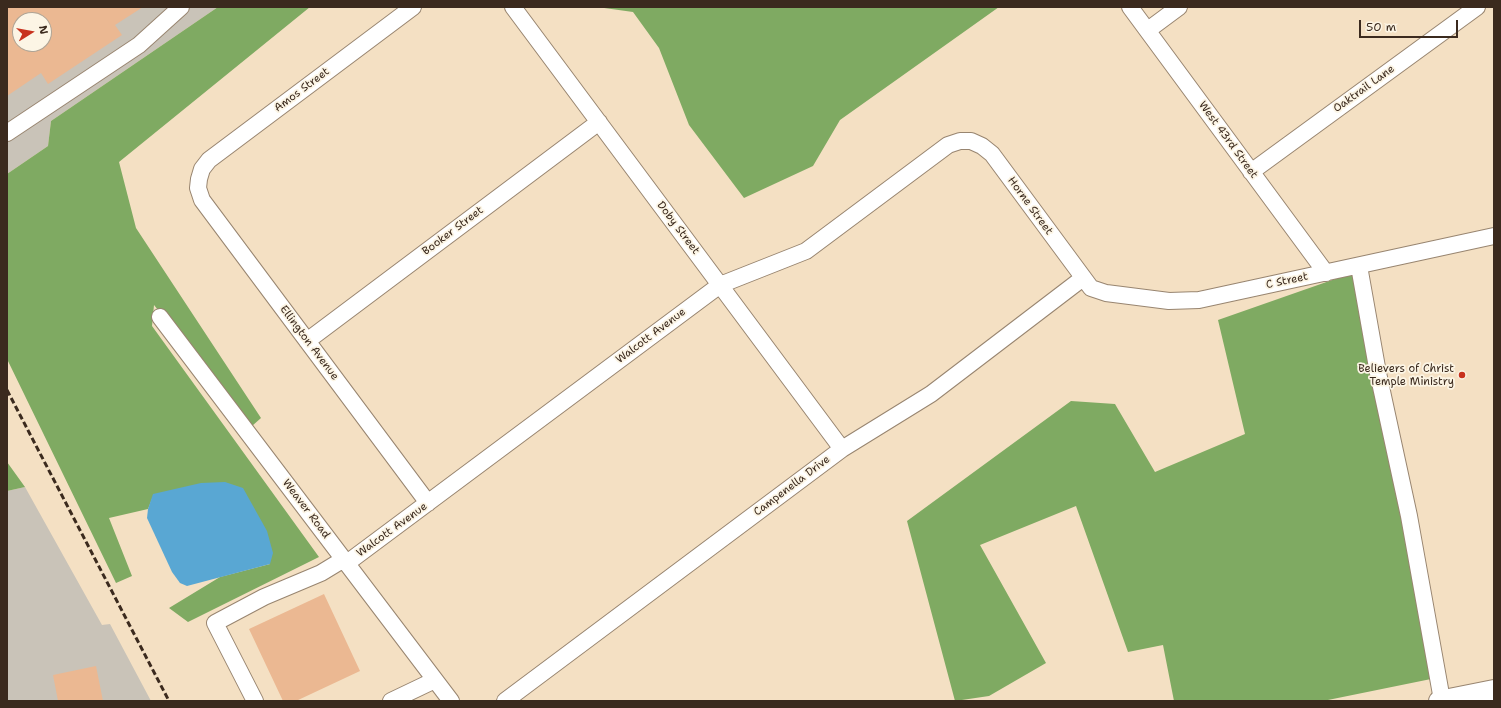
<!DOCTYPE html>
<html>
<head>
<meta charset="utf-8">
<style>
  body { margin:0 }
  #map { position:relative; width:1501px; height:708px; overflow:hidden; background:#f4e0c3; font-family:"Shantell Sans",sans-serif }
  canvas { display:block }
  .frame { position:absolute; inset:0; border:8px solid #3b2a1e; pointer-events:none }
  .north { position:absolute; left:12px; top:12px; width:40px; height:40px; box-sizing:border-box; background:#fcf5e5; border:1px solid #afa495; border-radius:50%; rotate:79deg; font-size:11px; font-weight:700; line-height:16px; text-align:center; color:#3b2a1e }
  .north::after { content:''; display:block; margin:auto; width:14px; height:18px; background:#c8321e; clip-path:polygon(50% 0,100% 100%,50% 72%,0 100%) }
  .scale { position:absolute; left:1359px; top:20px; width:99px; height:18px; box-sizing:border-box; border:2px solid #3b2a1e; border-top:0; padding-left:5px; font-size:12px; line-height:14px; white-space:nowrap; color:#3b2a1e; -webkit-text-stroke:3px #fcf5e5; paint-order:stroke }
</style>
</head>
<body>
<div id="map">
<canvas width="1501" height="708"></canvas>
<div class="frame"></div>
<div class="north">N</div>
<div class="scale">50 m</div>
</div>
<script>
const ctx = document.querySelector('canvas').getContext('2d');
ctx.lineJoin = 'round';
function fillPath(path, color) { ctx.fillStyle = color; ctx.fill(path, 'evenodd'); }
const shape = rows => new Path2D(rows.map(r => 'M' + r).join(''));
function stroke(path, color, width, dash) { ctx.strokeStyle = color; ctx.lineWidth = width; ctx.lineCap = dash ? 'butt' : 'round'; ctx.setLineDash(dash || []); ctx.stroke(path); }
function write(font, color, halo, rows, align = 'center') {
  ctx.font = font + ' "Shantell Sans",sans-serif'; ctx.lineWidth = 3.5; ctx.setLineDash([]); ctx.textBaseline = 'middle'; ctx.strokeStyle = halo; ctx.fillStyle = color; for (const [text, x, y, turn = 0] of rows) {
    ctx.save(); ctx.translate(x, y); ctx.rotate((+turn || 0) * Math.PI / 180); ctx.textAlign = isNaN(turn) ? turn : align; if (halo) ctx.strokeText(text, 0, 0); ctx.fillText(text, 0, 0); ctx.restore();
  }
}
fillPath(shape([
  [7,7,218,7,51,121,48,146,7,174],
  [20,20,44,20,44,44,20,44],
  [25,487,102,625,110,624,151,701,7,701,7,491]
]), '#c9c3b8');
fillPath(shape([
  [218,7,310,7,119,162,136,228,261,418,252,426,154,305,152,326,319,557,188,622,169,608,220,577,270,564,154,494,148,509,109,518,132,576,116,583,7,359,7,174,48,146,51,121],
  [597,7,999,7,840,120,813,166,744,198,689,125,659,48,633,12],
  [1355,272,1431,679,1323,701,1174,701,1163,645,1128,652,1076,506,980,545,1046,663,989,696,955,701,907,521,1071,401,1115,404,1155,472,1245,434,1218,320],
  [7,462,25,487,7,491]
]), '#7faa62');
fillPath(shape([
  [225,482,243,488,267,531,273,553,270,564,187,586,180,583,172,572,147,518,148,509,153,494,201,483]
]), '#59a7d3');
fillPath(shape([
  [7,7,143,7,115,25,122,35,48,84,41,73,7,96],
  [20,20,44,20,44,44,20,44],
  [324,594,360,671,296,701,283,701,249,629],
  [96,666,103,701,58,701,53,675]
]), '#ebb892');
const minor = shape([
  [413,7,209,160,202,169,199,179,198,188,202,200,428,503],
  [513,7,842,449],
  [1130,7,1326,273],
  [1148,30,1179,7],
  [7,133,139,45,181,7],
  [1251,172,1477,7],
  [1359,266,1378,373,1409,516,1442,700],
  [160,317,451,701],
  [307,341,599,122],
  [347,563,720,285,806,251,948,145,960,141,971,141,982,146,992,154,1091,288,1106,293,1169,301,1199,300,1494,236],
  [255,701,215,623,264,597,321,573,344,559],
  [391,701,435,680],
  [505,701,842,449,931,394,1083,278]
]);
const major = shape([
  [1439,701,1494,690]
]);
stroke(minor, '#988570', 18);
stroke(major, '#988570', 22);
stroke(minor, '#fff', 16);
stroke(major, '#fff', 20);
stroke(shape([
  [7,390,169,701]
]), '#3b2a1e', 3, [6, 3]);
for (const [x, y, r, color] of [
  [1462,375,4,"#c8321e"]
]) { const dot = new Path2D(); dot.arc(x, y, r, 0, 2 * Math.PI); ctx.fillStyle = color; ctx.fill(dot); stroke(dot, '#fcf5e5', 1.5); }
write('11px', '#3b2a1e', '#fcf5e5', [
  ["Oaktrail Lane",1364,89,-36],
  ["Amos Street",302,90,-37],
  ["West 43rd Street",1228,140,54],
  ["Horne Street",1030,206,54],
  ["Doby Street",678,228,53],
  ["Booker Street",453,231,-37],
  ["C Street",1287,281,-12],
  ["Walcott Avenue",651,336,-37],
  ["Ellington Avenue",309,343,53],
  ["Campenella Drive",792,486,-37],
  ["Weaver Road",306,509,53],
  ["Walcott Avenue",392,530,-36]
]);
write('11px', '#3b2a1e', '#fcf5e5', [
  ["Believers of Christ",1454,369],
  ["Temple Ministry",1454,382]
], 'right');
</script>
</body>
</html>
